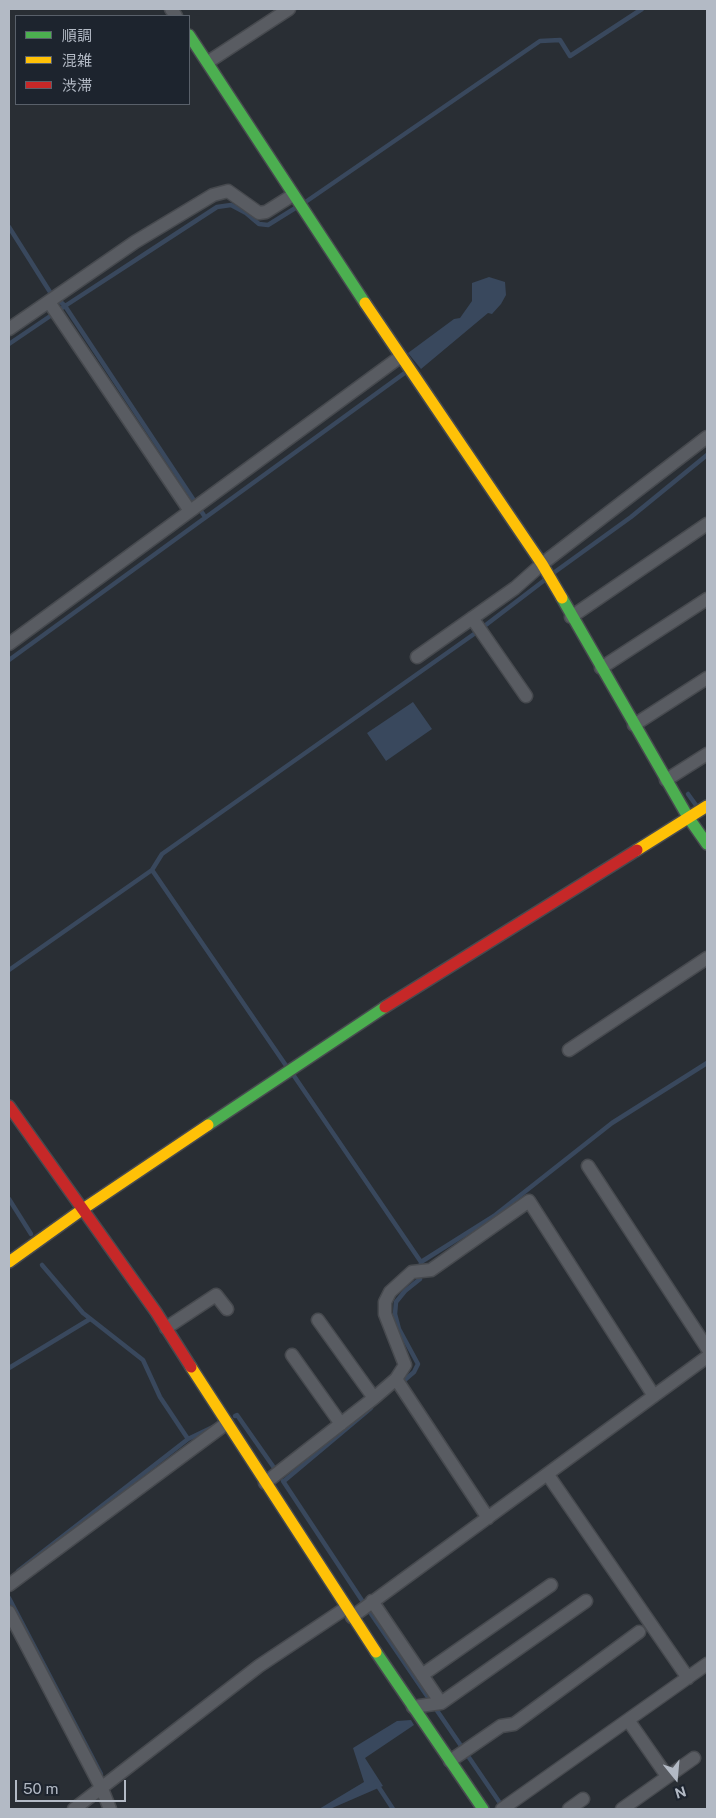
<!DOCTYPE html>
<html>
<head>
<meta charset="utf-8">
<style>
  body { margin:0 }
  #map { position:relative; width:716px; height:1818px; overflow:hidden; background:#292e34; font-family:"Public Sans","Noto Sans JP",sans-serif }
  canvas { display:block }
  .frame { position:absolute; inset:0; border:10px solid #b3bac5; pointer-events:none }
  .legend { position:absolute; left:15px; top:15px; width:175px; height:90px; box-sizing:border-box; background:#1d242e; border:1px solid #59606a; margin:0; padding:6px 9px; list-style:none; font-size:15px; color:#b3bac5 }
  .legend li { display:flex; align-items:center; gap:10px; height:25px }
  .legend b { width:25px; border:1px solid #59606a }
  .north { position:absolute; left:651px; top:1753px; width:50px; height:50px; -webkit-text-stroke:4px #1d242e; paint-order:stroke; rotate:163deg; font-size:14px; font-weight:700; line-height:20px; text-align:center; color:#b3bac5 }
  .north::after { content:''; display:block; margin:auto; width:18px; height:22px; background:#b3bac5; clip-path:polygon(50% 0,100% 100%,50% 72%,0 100%) }
  .scale { position:absolute; left:15px; top:1780px; width:111px; height:22px; box-sizing:border-box; border:2px solid #b3bac5; border-top:0; padding-left:6px; font-size:15px; line-height:18px; white-space:nowrap; color:#b3bac5; -webkit-text-stroke:4px #1d242e; paint-order:stroke }
</style>
</head>
<body>
<div id="map">
<canvas width="716" height="1818"></canvas>
<div class="frame"></div>
<ul class="legend">
<li><b style="height:6px;background:#4caf50"></b>順調</li>
<li><b style="height:6px;background:#ffc107"></b>混雑</li>
<li><b style="height:6px;background:#c62828"></b>渋滞</li>
</ul>
<div class="north">N</div>
<div class="scale">50 m</div>
</div>
<script>
const ctx = document.querySelector('canvas').getContext('2d');
ctx.lineJoin = 'round';
function fillPath(path, color) { ctx.fillStyle = color; ctx.fill(path, 'evenodd'); }
const shape = rows => new Path2D(rows.map(r => 'M' + r).join(''));
function stroke(path, color, width, dash) { ctx.strokeStyle = color; ctx.lineWidth = width; ctx.lineCap = dash ? 'butt' : 'round'; ctx.setLineDash(dash || []); ctx.stroke(path); }
fillPath(shape([
  [489,277,505,282,506,295,501,304,492,314,488,313,421,369,408,353,454,319,460,318,472,301,472,283],
  [413,702,432,729,386,761,367,733],
  [411,1720,414,1725,365,1758,383,1786,330,1809,319,1809,364,1782,353,1748,397,1721]
]), '#39485d');
stroke(shape([
  [304,203,540,41,560,40,570,56,642,9],
  [9,227,50,292,65,306,205,517],
  [9,344,65,306,217,207,231,205,246,213,259,224,268,225,297,207],
  [552,574,631,517,707,455],
  [9,660,406,372],
  [688,794,698,808],
  [152,870,287,1067],
  [9,970,152,870,162,854,474,634,546,579],
  [292,1073,421,1262,420,1279,405,1291,396,1302,395,1314,399,1329,418,1364,414,1372,400,1384],
  [9,1199,31,1234],
  [421,1262,494,1216,612,1123,707,1063],
  [42,1265,83,1313,143,1360,160,1397,188,1439,215,1426],
  [9,1368,90,1319],
  [235,1416,237,1415,277,1472],
  [283,1481,361,1599,502,1806],
  [284,1481,371,1408],
  [18,1571,188,1439],
  [9,1598,101,1774],
  [376,1783,393,1809]
]), '#39485d', 4.5);
const street = shape([
  [171,9,176,16],
  [208,62,289,9],
  [49,302,190,511],
  [9,329,135,242,213,195,228,191,259,213,266,212,293,195],
  [571,617,707,524],
  [472,618,526,696],
  [9,644,400,357],
  [417,657,515,588,542,564,707,437],
  [601,668,707,599],
  [634,725,707,678],
  [666,780,707,754],
  [569,1050,707,958],
  [588,1166,707,1348],
  [318,1320,374,1398],
  [166,1328,216,1295,227,1309],
  [292,1355,341,1424],
  [396,1379,488,1518],
  [548,1475,688,1678],
  [265,1483,374,1398,396,1379,405,1365,385,1314,385,1302,390,1292,412,1272,431,1270,529,1201,654,1396],
  [9,1585,227,1423],
  [372,1601,441,1703],
  [9,1612,102,1789,110,1809],
  [352,1617,707,1357],
  [422,1675,551,1585],
  [413,1707,441,1703,586,1601],
  [628,1720,667,1776],
  [450,1761,501,1726,514,1724,639,1632],
  [74,1809,259,1666,346,1608],
  [502,1809,707,1664],
  [569,1809,583,1799],
  [622,1809,694,1758]
]);
const fast = shape([
  [189,35,365,303],
  [562,598,688,817,707,844],
  [208,1125,385,1007],
  [376,1652,483,1809]
]);
const slow = shape([
  [365,303,542,564,562,598],
  [637,850,707,806],
  [9,1262,83,1209,208,1125],
  [191,1367,376,1652]
]);
const jam = shape([
  [385,1007,637,850],
  [9,1106,156,1312,191,1367]
]);
stroke(street, '#474a4f', 15);
stroke(fast, '#474a4f', 14);
stroke(slow, '#474a4f', 14);
stroke(jam, '#474a4f', 14);
stroke(street, '#595c62', 12);
stroke(fast, '#4caf50', 11);
stroke(slow, '#ffc107', 11);
stroke(jam, '#c62828', 11);
</script>
</body>
</html>
